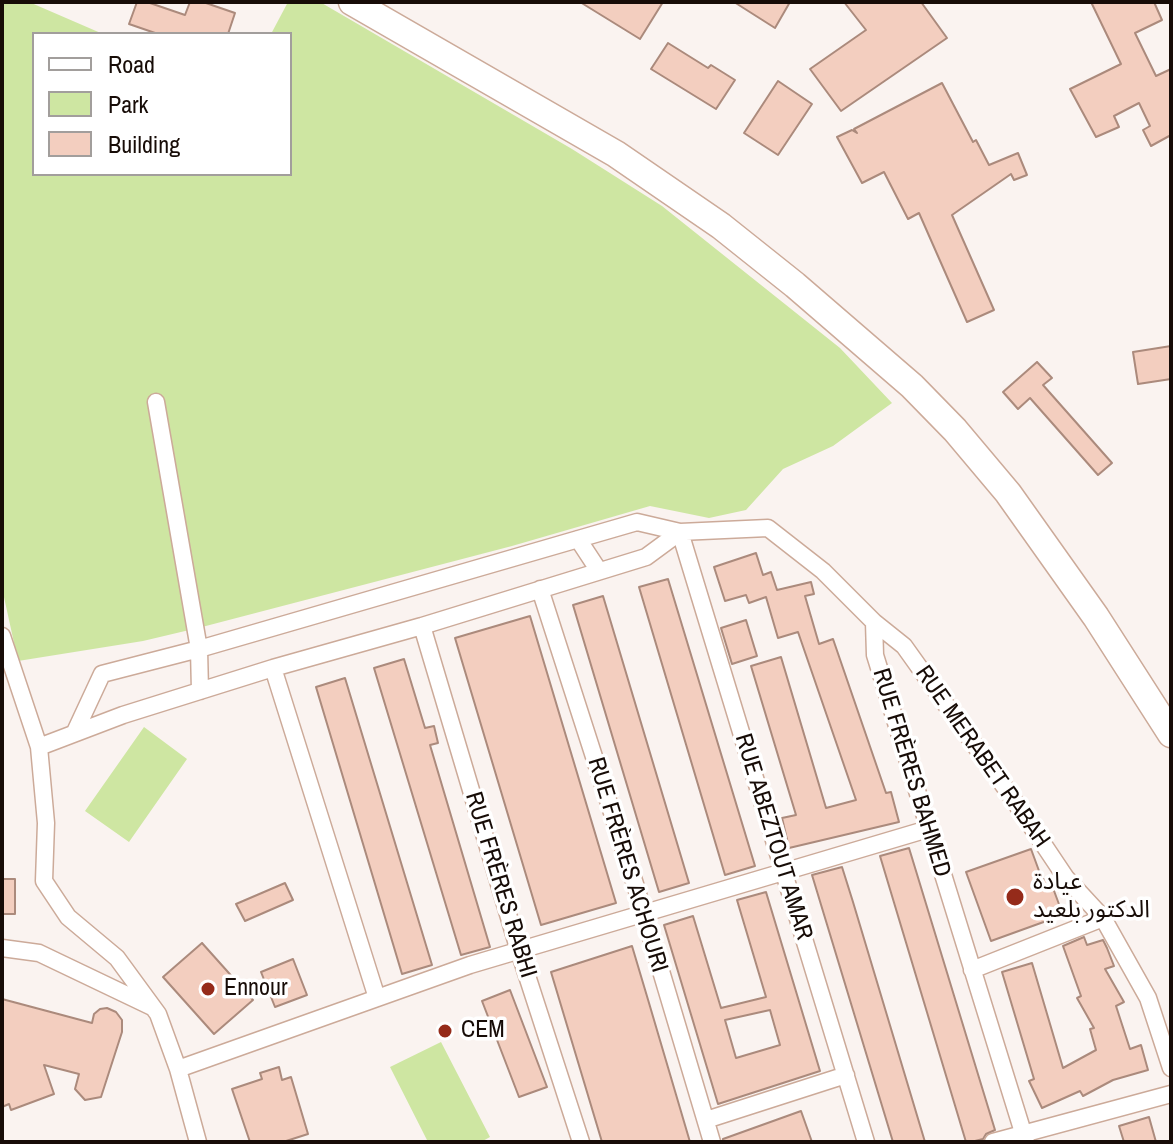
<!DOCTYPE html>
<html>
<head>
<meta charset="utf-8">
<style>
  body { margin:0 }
  #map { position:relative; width:1173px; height:1144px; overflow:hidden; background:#faf3f0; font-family:"Archivo Narrow",sans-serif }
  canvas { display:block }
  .frame { position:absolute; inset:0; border:4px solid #170c07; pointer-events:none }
  .legend { position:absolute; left:32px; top:32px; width:260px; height:144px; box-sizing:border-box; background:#fff; border:2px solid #a29e9c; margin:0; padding:10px 14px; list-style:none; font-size:24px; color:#170c07 }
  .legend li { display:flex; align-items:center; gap:16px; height:40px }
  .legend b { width:40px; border:2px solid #a29e9c }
</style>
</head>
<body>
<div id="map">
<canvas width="1173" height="1144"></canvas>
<div class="frame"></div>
<ul class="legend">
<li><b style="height:10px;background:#fff"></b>Road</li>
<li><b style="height:22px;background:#cee6a2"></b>Park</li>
<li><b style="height:22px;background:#f3cebf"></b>Building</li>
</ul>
</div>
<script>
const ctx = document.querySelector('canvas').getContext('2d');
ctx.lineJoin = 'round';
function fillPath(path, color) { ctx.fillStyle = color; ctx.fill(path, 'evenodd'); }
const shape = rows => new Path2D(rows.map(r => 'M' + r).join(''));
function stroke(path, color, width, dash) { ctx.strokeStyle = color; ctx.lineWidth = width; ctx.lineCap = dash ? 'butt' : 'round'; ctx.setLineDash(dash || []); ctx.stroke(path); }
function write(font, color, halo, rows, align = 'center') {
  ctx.font = font + ' "Archivo Narrow","Noto Sans Arabic",sans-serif'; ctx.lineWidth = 7; ctx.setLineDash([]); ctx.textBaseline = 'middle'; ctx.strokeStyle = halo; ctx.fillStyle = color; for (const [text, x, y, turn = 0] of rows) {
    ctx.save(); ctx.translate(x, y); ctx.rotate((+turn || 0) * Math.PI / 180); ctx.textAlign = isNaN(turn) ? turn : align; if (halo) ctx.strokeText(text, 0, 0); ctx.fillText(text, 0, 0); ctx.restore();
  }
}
fillPath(shape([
  [2,2,29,2,103,34,34,34,34,174,290,174,290,34,271,34,288,2,320,2,572,149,662,206,840,348,892,403,833,446,783,469,746,510,709,518,650,506,512,546,202,627,143,641,18,661,2,588],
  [144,727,187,759,129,842,85,811],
  [441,1042,490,1137,481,1142,428,1142,390,1067]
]), '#cee6a2');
const building = shape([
  [137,2,147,2,185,15,190,2,203,2,235,13,228,34,158,34,129,24,137,2],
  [580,2,663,2,640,39,580,2],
  [734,2,790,2,775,28,734,2],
  [844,2,921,2,947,38,841,111,810,69,866,30,844,2],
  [1091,2,1154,2,1162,20,1135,33,1156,76,1171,69,1171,135,1151,146,1143,130,1150,126,1139,103,1114,116,1119,127,1096,137,1070,89,1121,64,1091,2],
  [668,43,708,68,711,65,735,80,716,109,651,69,668,43],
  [778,81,812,104,778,155,744,133,778,81],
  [942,83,973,142,976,140,989,165,1018,153,1027,175,1014,180,1011,174,952,215,994,310,967,322,919,213,908,219,884,172,862,183,837,137,852,130,857,133,854,129,942,83],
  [1171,346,1171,379,1138,384,1133,352,1171,346],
  [1037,362,1052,378,1043,385,1112,463,1098,475,1030,398,1018,409,1003,392,1037,362],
  [756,553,763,575,771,572,777,590,811,582,814,594,805,596,819,644,833,639,886,793,891,792,899,822,789,848,782,818,796,815,751,666,781,657,826,808,856,800,798,632,778,638,766,597,749,603,746,595,725,601,714,567,756,553],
  [668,579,755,866,725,875,639,587,668,579],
  [603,596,689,883,659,892,573,605,603,596],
  [530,616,616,903,541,925,455,638,530,616],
  [746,620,757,656,732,664,721,628,746,620],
  [404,659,425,728,434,726,438,743,430,745,490,947,461,955,374,668,404,659],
  [345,678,432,965,402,974,316,687,345,678],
  [909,848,995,1130,986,1134,983,1139,971,1142,966,1142,880,856,909,848],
  [1031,849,1042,879,1050,880,1063,915,991,941,966,872,1031,849],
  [842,867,853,902,925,1142,893,1142,812,875,842,867],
  [2,879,15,879,15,914,2,914,2,879],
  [285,883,293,900,245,921,236,904,285,883],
  [766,892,820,1071,718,1104,664,925,693,916,721,1008,766,997,737,900,766,892],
  [770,1010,780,1045,736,1058,725,1020,770,1010],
  [1084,937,1087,945,1103,940,1107,948,1114,966,1105,969,1124,1002,1116,1006,1130,1049,1141,1045,1148,1070,1113,1080,1083,1096,1080,1091,1042,1108,1029,1081,1034,1079,1002,972,1032,963,1063,1068,1096,1050,1090,1029,1094,1028,1077,998,1081,996,1063,946,1084,937],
  [202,943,253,1000,214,1034,163,977,202,943],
  [632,946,649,1003,690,1142,602,1142,551,972,632,946],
  [293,959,307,995,275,1007,261,972,293,959],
  [510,990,547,1087,519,1097,482,1001,510,990],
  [2,999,92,1023,94,1014,100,1009,107,1008,116,1012,122,1020,122,1032,101,1097,85,1100,75,1089,79,1074,44,1065,54,1094,11,1110,9,1104,2,1107,2,999],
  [279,1067,282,1080,291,1077,308,1134,283,1142,250,1142,232,1089,262,1079,260,1073,279,1067],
  [801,1111,812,1142,723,1142,723,1139,801,1111],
  [1149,1117,1156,1142,1124,1142,1119,1126,1149,1117]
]);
fillPath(building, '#f3cebf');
stroke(building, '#ab8a7c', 2);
const minor = shape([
  [156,402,199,649,200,691],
  [680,532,866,1142],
  [578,539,599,571],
  [540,589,635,884,712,1142],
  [874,622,904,646,1009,793,1066,878,1103,918,1148,998,1171,1068],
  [422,626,519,951,581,1142],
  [2,636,39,747,46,823,44,881,68,917,117,958,158,1014,178,1069,198,1142],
  [273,668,377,998],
  [75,732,102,674,199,649,637,522,680,532,768,528,823,571,874,622,875,655,1026,1142],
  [39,747,123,715,273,668,422,626,646,557,680,532],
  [2,948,39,953,152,1007],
  [972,970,1103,918],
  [178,1069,470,965,928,829],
  [706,1120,846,1075],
  [993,1142,1171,1094]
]);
const primary = shape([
  [352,2,616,154,721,226,795,285,912,386,955,430,1008,493,1096,617,1171,734]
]);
stroke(minor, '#ca9', 19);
stroke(primary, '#ca9', 29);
stroke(minor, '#fff', 16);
stroke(primary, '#fff', 26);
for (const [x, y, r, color] of [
  [1015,897,10,"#952b1a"],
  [208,989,8,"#952b1a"],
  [445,1031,8,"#952b1a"]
]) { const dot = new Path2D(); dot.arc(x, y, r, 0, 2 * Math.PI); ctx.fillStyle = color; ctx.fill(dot); stroke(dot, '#fff', 3); }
write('24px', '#170c07', '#fff', [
  ["RUE MERABET RABAH",982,757,55],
  ["RUE FRÈRES BAHMED",911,773,73],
  ["RUE ABEZTOUT AMAR",773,837,73],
  ["RUE FRÈRES ACHOURI",627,865,73],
  ["RUE FRÈRES RABHI",500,885,73]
]);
write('24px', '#170c07', '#fff', [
  ["عيادة",1033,883],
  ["الدكتور بلعيد",1033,911],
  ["Ennour",224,989],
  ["CEM",461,1031]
], 'left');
</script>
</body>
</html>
